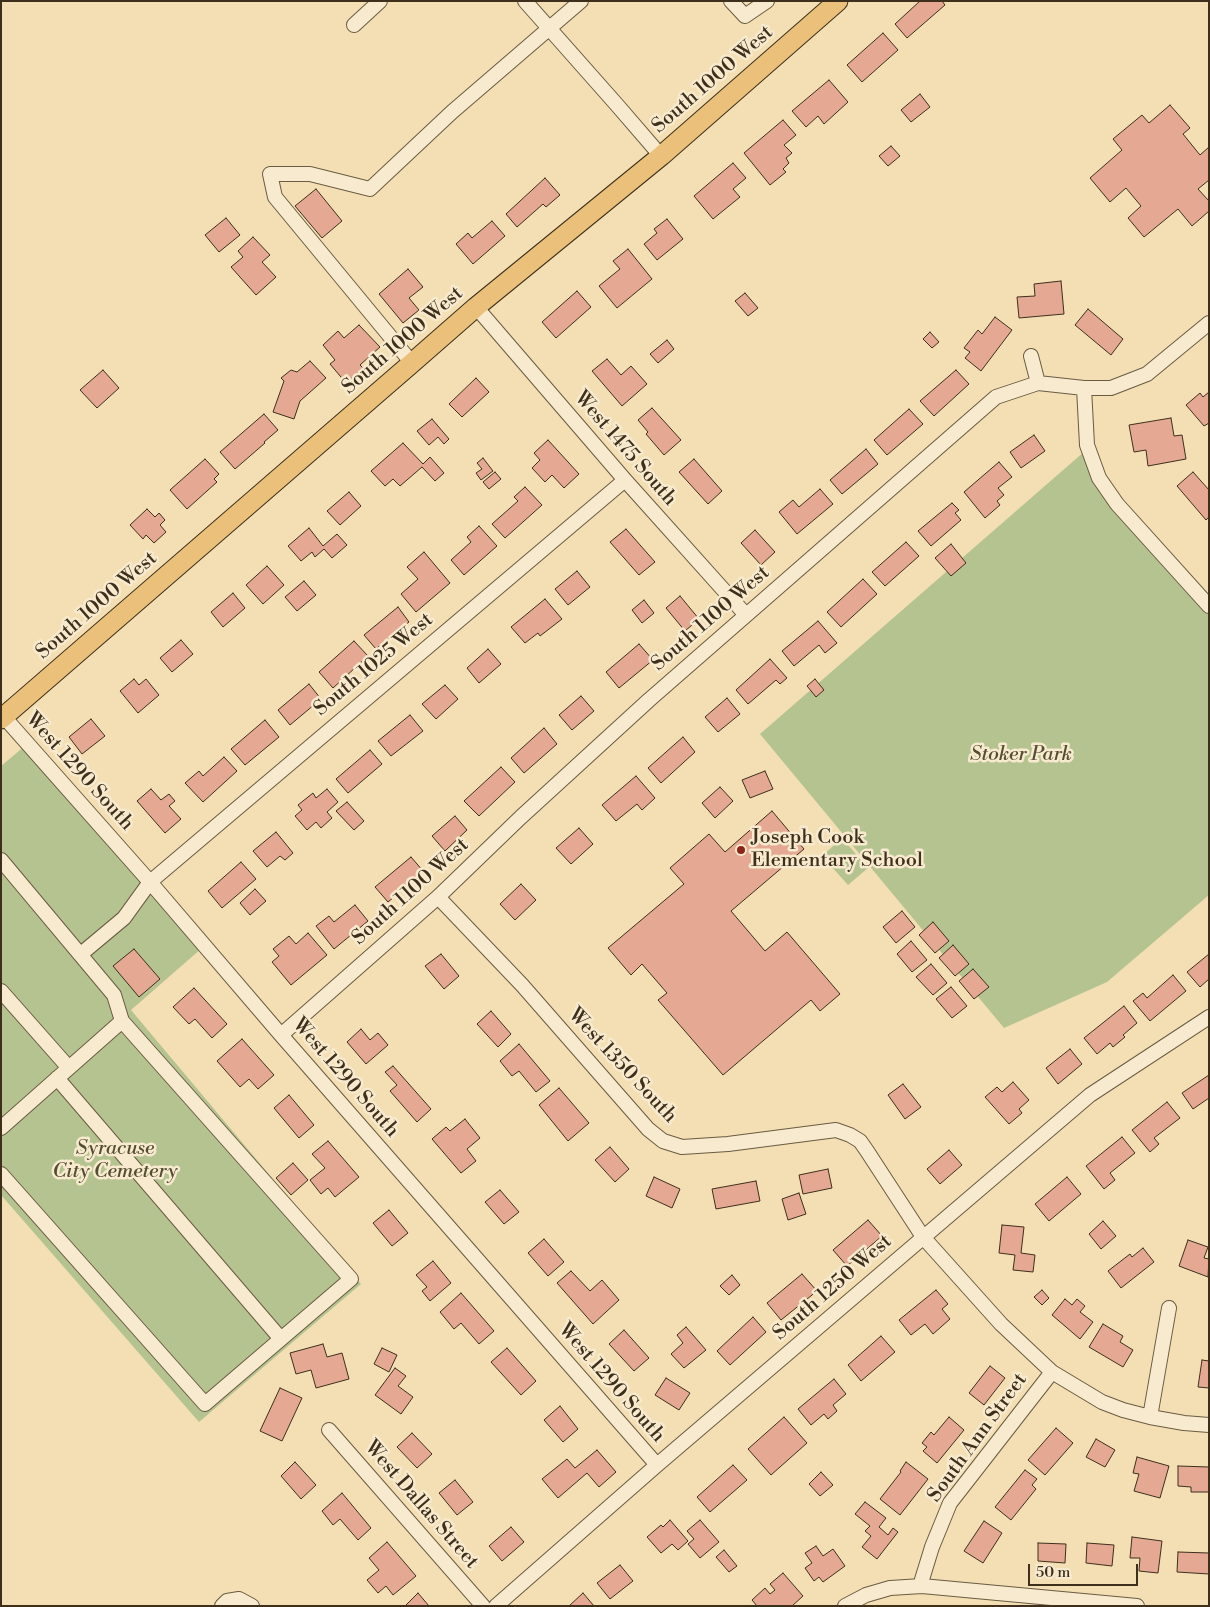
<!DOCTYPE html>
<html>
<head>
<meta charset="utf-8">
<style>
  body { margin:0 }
  #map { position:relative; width:1210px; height:1607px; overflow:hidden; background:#f3dfb3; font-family:"Libre Bodoni",serif }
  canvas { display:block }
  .frame { position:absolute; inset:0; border:2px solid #3d2f1c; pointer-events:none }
  .scale { position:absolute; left:1028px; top:1564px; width:110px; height:22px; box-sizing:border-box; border:2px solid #3d2f1c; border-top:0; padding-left:6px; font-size:15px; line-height:18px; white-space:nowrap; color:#3d2f1c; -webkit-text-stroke:4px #f7eace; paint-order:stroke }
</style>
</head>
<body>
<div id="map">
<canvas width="1210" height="1607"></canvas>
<div class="frame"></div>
<div class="scale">50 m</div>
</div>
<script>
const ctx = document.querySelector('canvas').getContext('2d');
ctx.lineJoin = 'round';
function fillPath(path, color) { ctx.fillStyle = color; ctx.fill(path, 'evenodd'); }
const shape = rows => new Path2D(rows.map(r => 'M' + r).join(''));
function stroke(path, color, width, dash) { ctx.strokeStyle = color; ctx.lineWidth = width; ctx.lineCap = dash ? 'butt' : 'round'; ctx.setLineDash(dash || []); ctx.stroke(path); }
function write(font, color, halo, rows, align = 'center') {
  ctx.font = font + ' "Libre Bodoni",serif'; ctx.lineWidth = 5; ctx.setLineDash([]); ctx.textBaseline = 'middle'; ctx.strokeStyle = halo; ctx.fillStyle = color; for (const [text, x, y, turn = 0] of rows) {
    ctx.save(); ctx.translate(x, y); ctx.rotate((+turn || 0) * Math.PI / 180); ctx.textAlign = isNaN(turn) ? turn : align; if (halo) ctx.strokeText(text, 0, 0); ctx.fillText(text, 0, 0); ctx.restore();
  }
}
fillPath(shape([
  [1085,451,1103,482,1209,602,1209,895,1107,982,1004,1028,760,734],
  [26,745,202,948,131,1010,361,1284,199,1422,1,1195,1,766],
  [842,838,868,868,848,885,822,856]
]), '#b5c391');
const building = shape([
  [920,1,942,1,945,5,907,38,895,24,920,1],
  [883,33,898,50,862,82,847,65,883,33],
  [829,80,848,102,824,124,818,116,806,127,792,111,829,80],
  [920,94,930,107,911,122,901,110,920,94],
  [1170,105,1190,128,1183,134,1200,155,1209,147,1209,180,1198,189,1209,201,1209,211,1192,226,1178,209,1144,237,1128,218,1141,206,1126,188,1110,202,1090,178,1122,150,1113,139,1142,115,1149,123,1170,105],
  [783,120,796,135,784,145,792,153,786,158,789,163,783,169,786,172,770,185,744,153,783,120],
  [891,146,900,156,888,166,879,156,891,146],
  [733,163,746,178,733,189,740,197,713,219,694,196,733,163],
  [545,178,560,195,546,207,543,204,517,227,506,214,545,178],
  [316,189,342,221,322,238,295,206,316,189],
  [226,218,240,235,219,252,205,235,226,218],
  [667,219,683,239,657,260,644,244,657,233,654,229,667,219],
  [492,221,505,236,473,264,456,244,468,233,472,238,492,221],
  [253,237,270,255,262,262,276,277,256,295,231,267,243,257,238,251,253,237],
  [628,249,652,279,617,308,599,286,620,269,613,261,628,249],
  [408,269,423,287,409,298,419,310,403,323,379,294,408,269],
  [1061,281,1064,314,1019,318,1017,297,1035,296,1034,284,1061,281],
  [577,291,591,307,556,338,542,322,577,291],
  [745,293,758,308,748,316,735,301,745,293],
  [1088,309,1123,339,1111,355,1075,325,1088,309],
  [995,317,1012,330,981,371,965,358,970,352,964,348,978,330,982,334,995,317],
  [359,325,380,347,360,365,363,368,346,383,330,364,335,360,323,345,338,331,344,338,359,325],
  [930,332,939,342,932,348,923,339,930,332],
  [667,340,674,349,658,363,650,354,667,340],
  [607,359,621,375,631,366,647,384,622,406,592,371,607,359],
  [310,361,326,378,300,401,294,419,273,412,284,381,281,378,291,370,297,372,310,361],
  [103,370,119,388,97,408,80,390,103,370],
  [956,370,969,384,934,416,920,401,956,370],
  [476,378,489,392,462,417,449,404,476,378],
  [1209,392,1209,423,1204,426,1186,405,1200,393,1203,397,1209,392],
  [652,408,681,440,664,455,646,434,648,432,638,420,652,408],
  [909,409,923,424,887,455,874,440,909,409],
  [264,414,278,430,264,442,265,443,235,469,220,452,264,414],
  [1171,418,1174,436,1182,435,1186,459,1148,466,1146,450,1134,452,1129,425,1171,418],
  [432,419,449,439,444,444,438,437,429,445,417,431,432,419],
  [1034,435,1045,451,1021,468,1010,452,1034,435],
  [548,440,579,474,564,488,552,475,545,482,532,468,540,460,534,453,548,440],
  [403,443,423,464,430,457,444,473,435,481,422,467,400,486,393,479,385,486,371,471,403,443],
  [866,449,878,464,842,494,830,480,866,449],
  [483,458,493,471,481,480,476,473,482,469,477,463,483,458],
  [205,459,219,474,214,479,217,482,187,509,170,490,205,459],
  [694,459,722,491,708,504,679,472,694,459],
  [999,462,1012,477,998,488,1004,495,997,501,1000,505,985,518,964,492,999,462],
  [495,472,501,479,489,489,483,482,495,472],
  [1193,472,1209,490,1209,517,1206,520,1177,486,1193,472],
  [525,487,542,505,505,538,492,524,518,501,514,497,525,487],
  [820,489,833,504,797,534,779,512,793,500,799,507,820,489],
  [349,492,361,506,340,525,327,511,349,492],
  [952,503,959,510,955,513,961,520,931,546,918,531,952,503],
  [147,509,155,517,159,513,165,520,160,525,166,532,154,543,146,535,143,539,130,525,147,509],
  [479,526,497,546,464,575,451,560,471,542,467,537,479,526],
  [309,528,323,546,337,534,347,545,332,558,324,549,315,557,312,552,301,561,288,546,309,528],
  [626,529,655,562,639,575,610,542,626,529],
  [755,530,775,552,761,565,741,543,755,530],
  [906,542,919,556,885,586,872,572,906,542],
  [951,544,966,563,951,576,935,558,951,544],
  [424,552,450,583,416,612,401,594,418,579,407,567,424,552],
  [267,566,284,585,263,604,246,585,267,566],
  [577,571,590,587,568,605,555,589,577,571],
  [863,579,877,594,841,627,827,612,863,579],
  [304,581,316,595,297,611,285,597,304,581],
  [233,593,245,608,223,627,211,612,233,593],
  [680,596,699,619,685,631,666,608,680,596],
  [545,599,562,619,540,636,538,633,525,643,511,627,545,599],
  [644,600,654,613,642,623,632,610,644,600],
  [398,607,409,622,376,649,364,635,398,607],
  [818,621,837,643,825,653,819,645,794,666,782,651,818,621],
  [181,640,193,654,172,672,160,658,181,640],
  [354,641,368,656,333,688,319,672,354,641],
  [639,644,653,660,619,688,606,672,639,644],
  [488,649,501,664,479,683,467,668,488,649],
  [770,659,787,678,780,684,776,680,748,704,736,690,770,659],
  [134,679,139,685,146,679,159,695,138,713,120,691,134,679],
  [815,679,824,690,816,697,807,686,815,679],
  [309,684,321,699,290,725,278,710,309,684],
  [445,685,458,699,436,719,422,704,445,685],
  [581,696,594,711,572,730,559,715,581,696],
  [727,698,740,714,718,732,705,717,727,698],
  [410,715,423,731,391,756,378,741,410,715],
  [91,719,105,736,82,754,69,737,91,719],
  [265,720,279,737,245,765,231,749,265,720],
  [544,728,557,744,524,773,511,758,544,728],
  [683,737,695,752,661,783,648,768,683,737],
  [370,750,382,764,348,793,336,779,370,750],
  [224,757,237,771,203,802,185,783,199,771,203,776,224,757],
  [501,767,515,782,479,816,464,801,501,767],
  [765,771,773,789,750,798,742,780,765,771],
  [636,776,655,798,642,810,637,804,616,821,602,805,636,776],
  [720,787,733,801,715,818,702,803,720,787],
  [151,789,161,800,169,794,175,801,169,806,181,819,165,833,137,801,151,789],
  [327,789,338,802,327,812,332,818,321,828,316,822,307,830,295,816,302,810,298,805,313,793,316,798,327,789],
  [347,802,364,821,354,830,336,811,347,802],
  [772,811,804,849,731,911,765,951,787,932,840,994,820,1011,811,1000,723,1075,658,1000,667,993,642,964,631,975,608,948,684,884,670,868,709,834,725,852,772,811],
  [455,816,467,830,445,851,432,836,455,816],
  [579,828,593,844,571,864,556,848,579,828],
  [276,832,293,853,285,860,280,856,267,867,253,851,276,832],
  [411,857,424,872,388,902,375,887,411,857],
  [241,862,256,879,222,908,208,891,241,862],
  [521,884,536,900,515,920,500,904,521,884],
  [255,889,266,901,250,915,240,903,255,889],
  [355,905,368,921,334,949,316,926,329,916,334,922,355,905],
  [902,911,915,927,896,943,883,927,902,911],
  [933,922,949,941,935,953,919,935,933,922],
  [308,933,327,955,291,985,272,962,279,956,273,949,289,936,296,944,308,933],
  [911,941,927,960,912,972,897,954,911,941],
  [953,945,969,964,955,976,939,958,953,945],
  [134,949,160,979,139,997,113,966,134,949],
  [441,954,459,976,444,989,425,966,441,954],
  [1209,954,1209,979,1200,987,1187,972,1209,954],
  [931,964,947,983,933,995,916,977,931,964],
  [973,969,989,987,974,999,959,981,973,969],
  [1173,975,1186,991,1150,1021,1133,1001,1143,993,1147,998,1173,975],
  [951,987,967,1006,952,1018,936,999,951,987],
  [194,988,227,1024,212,1038,195,1019,189,1024,173,1007,194,988],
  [1124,1006,1137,1023,1123,1035,1125,1037,1113,1047,1110,1043,1097,1054,1084,1038,1124,1006],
  [491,1011,511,1034,498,1047,477,1024,491,1011],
  [361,1029,370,1040,378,1033,388,1045,366,1064,347,1042,361,1029],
  [242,1039,274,1075,258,1089,249,1079,240,1087,217,1061,242,1039],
  [519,1044,550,1081,536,1092,519,1071,512,1076,500,1061,519,1044],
  [1070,1049,1082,1064,1058,1084,1046,1068,1070,1049],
  [393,1066,431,1109,417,1122,390,1091,397,1085,385,1072,393,1066],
  [1209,1075,1209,1098,1193,1109,1182,1093,1209,1075],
  [1013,1082,1029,1100,1019,1109,1022,1113,1009,1124,985,1097,997,1087,1002,1092,1013,1082],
  [903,1084,921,1107,905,1119,888,1095,903,1084],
  [559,1088,589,1123,568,1141,539,1105,559,1088],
  [289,1095,314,1125,299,1138,274,1108,289,1095],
  [1167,1102,1180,1118,1154,1138,1159,1144,1150,1152,1132,1130,1167,1102],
  [465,1119,480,1138,467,1149,476,1161,461,1173,432,1139,446,1127,450,1131,465,1119],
  [1122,1137,1135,1153,1110,1173,1115,1180,1104,1189,1086,1166,1122,1137],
  [328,1141,359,1177,335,1197,328,1188,321,1194,310,1180,325,1168,312,1154,328,1141],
  [610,1147,629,1169,615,1182,595,1160,610,1147],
  [949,1150,962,1165,940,1184,927,1169,949,1150],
  [293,1163,308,1180,291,1195,276,1178,293,1163],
  [828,1169,832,1188,803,1194,799,1175,828,1169],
  [654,1177,680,1189,672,1208,646,1196,654,1177],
  [1067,1177,1081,1194,1049,1221,1035,1204,1067,1177],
  [756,1181,760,1201,716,1209,712,1189,756,1181],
  [500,1190,519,1212,504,1224,485,1202,500,1190],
  [799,1193,806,1214,788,1220,782,1199,799,1193],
  [389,1210,408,1233,392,1246,373,1223,389,1210],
  [868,1220,882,1236,847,1266,833,1250,868,1220],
  [1103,1221,1116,1236,1101,1249,1089,1234,1103,1221],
  [1002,1225,1024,1227,1021,1253,1035,1255,1033,1272,1013,1270,1015,1255,999,1253,1002,1225],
  [544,1239,564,1262,548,1276,528,1253,544,1239],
  [1188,1240,1208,1247,1204,1258,1209,1259,1208,1277,1179,1266,1188,1240],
  [1143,1248,1154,1262,1121,1288,1108,1271,1130,1254,1132,1257,1143,1248],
  [433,1261,451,1283,430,1301,422,1291,427,1287,416,1275,433,1261],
  [571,1271,590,1291,602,1280,619,1300,593,1324,557,1283,571,1271],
  [802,1274,817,1291,781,1320,767,1303,802,1274],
  [732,1275,740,1285,729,1295,720,1286,732,1275],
  [936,1290,948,1304,942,1309,950,1319,933,1334,925,1324,911,1335,899,1320,936,1290],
  [1042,1290,1049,1298,1042,1305,1034,1297,1042,1290],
  [461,1293,494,1331,479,1344,461,1323,454,1329,440,1312,461,1293],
  [1065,1299,1072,1305,1077,1299,1085,1306,1080,1312,1093,1322,1080,1339,1052,1315,1065,1299],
  [753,1317,766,1332,730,1365,717,1351,753,1317],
  [1103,1324,1123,1336,1120,1342,1133,1350,1123,1367,1089,1347,1103,1324],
  [686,1327,706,1350,684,1368,671,1354,683,1343,677,1335,686,1327],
  [624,1330,649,1358,634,1371,609,1344,624,1330],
  [881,1336,895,1352,861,1381,848,1365,881,1336],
  [323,1344,327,1357,342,1353,349,1379,316,1388,311,1370,296,1374,290,1353,323,1344],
  [382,1348,397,1355,389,1372,374,1364,382,1348],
  [507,1348,536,1381,521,1395,491,1362,507,1348],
  [1202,1360,1209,1361,1209,1388,1198,1387,1202,1360],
  [990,1366,1005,1378,984,1405,969,1393,990,1366],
  [395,1368,406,1376,398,1386,413,1397,401,1414,375,1395,395,1368],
  [666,1378,690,1393,679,1410,655,1395,666,1378],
  [834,1379,846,1394,833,1405,837,1411,828,1419,824,1414,811,1425,798,1409,834,1379],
  [280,1388,302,1398,282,1441,260,1431,280,1388],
  [560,1406,578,1429,563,1442,544,1420,560,1406],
  [784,1417,807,1443,771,1475,748,1449,784,1417],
  [949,1417,964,1430,937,1463,923,1451,927,1447,922,1443,931,1432,934,1435,949,1417],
  [1056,1428,1073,1443,1045,1475,1028,1460,1056,1428],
  [412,1433,432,1454,417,1468,397,1447,412,1433],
  [1096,1439,1115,1450,1105,1467,1086,1457,1096,1439],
  [597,1450,616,1472,599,1487,587,1473,558,1498,542,1479,567,1459,575,1468,597,1450],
  [1137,1457,1169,1466,1160,1498,1134,1491,1139,1474,1133,1473,1137,1457],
  [295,1462,316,1485,301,1499,281,1476,295,1462],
  [906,1462,928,1479,900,1515,880,1499,901,1472,900,1471,906,1462],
  [733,1465,747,1480,710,1512,697,1497,733,1465],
  [1178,1466,1209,1467,1209,1492,1191,1492,1191,1487,1178,1486,1178,1466],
  [1025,1470,1037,1479,1032,1485,1036,1489,1011,1520,995,1507,1025,1470],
  [821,1472,833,1485,820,1496,809,1484,821,1472],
  [455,1480,473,1502,457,1515,439,1493,455,1480],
  [342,1493,371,1528,358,1540,340,1519,333,1525,322,1511,342,1493],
  [865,1502,886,1518,879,1527,888,1535,893,1528,898,1532,877,1559,862,1547,871,1536,865,1531,870,1526,855,1514,865,1502],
  [670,1520,688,1541,678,1550,672,1544,661,1553,647,1537,661,1525,663,1527,670,1520],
  [700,1520,719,1542,700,1558,688,1544,694,1539,687,1531,700,1520],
  [984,1521,1002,1533,983,1563,964,1551,984,1521],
  [511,1527,524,1542,502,1561,489,1546,511,1527],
  [1132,1537,1162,1541,1158,1573,1139,1571,1140,1558,1130,1558,1132,1537],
  [387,1542,416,1576,393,1595,386,1586,378,1593,367,1580,379,1570,369,1558,387,1542],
  [1038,1543,1066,1544,1065,1563,1038,1561,1038,1543],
  [1087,1543,1114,1545,1112,1566,1086,1563,1087,1543],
  [816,1546,823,1556,833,1549,845,1566,823,1582,819,1577,814,1581,805,1568,812,1563,805,1553,816,1546],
  [724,1550,737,1566,729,1572,716,1557,724,1550],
  [1178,1552,1209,1553,1209,1574,1177,1572,1178,1552],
  [620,1565,633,1581,610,1599,597,1583,620,1565],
  [783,1573,803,1596,792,1606,757,1606,752,1600,765,1588,770,1594,775,1590,770,1584,783,1573],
  [418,1593,429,1606,405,1606,418,1593],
  [583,1593,594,1606,569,1606,583,1593]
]);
fillPath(building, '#e4a893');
stroke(building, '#3d2f1c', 1);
const minor = shape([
  [525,1,617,105,661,156],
  [731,1,745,16,767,1],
  [354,25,380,1],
  [476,307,625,480,746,615],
  [1031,356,1038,383],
  [412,363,275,197,270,174,310,174,370,189,452,112,581,1],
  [1084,388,1087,445,1099,478,1117,504,1209,606],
  [4,717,150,882,281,1035,657,1465],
  [1,860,114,995,122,1021,351,1279,205,1404,1,1174],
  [438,897,522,985,648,1129,663,1141,682,1147,728,1144,836,1130,850,1135,860,1141,867,1151,923,1237,1001,1324,1052,1372,1102,1402,1123,1410,1150,1417,1184,1423,1209,1425],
  [81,954,124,918,150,882,625,480],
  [1,991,69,1068],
  [281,1035,438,897,521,817,649,700,996,397,1038,383,1084,388,1111,388,1147,374,1209,323],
  [57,1078,281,1339],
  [1,1128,122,1021],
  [1150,1417,1169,1308],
  [329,1430,483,1606],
  [920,1586,932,1547,950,1503,1052,1372],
  [222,1606,227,1601,239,1599,252,1606],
  [496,1606,657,1465,1090,1095,1209,1017],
  [845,1606,866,1595,890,1588,922,1586,1137,1606]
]);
const major = shape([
  [1,719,412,363,476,307,661,156,838,1]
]);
stroke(minor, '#6a5b42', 16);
stroke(major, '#3d2f1c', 21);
stroke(minor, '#f7eace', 14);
stroke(major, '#eac07a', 19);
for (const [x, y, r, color] of [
  [741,850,5,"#8f2418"]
]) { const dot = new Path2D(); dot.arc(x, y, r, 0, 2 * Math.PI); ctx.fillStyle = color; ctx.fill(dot); stroke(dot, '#f7eace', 2); }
write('20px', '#3d2f1c', '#f7eace', [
  ["South 1000 West",713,80,-41],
  ["South 1000 West",403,341,-41],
  ["West 1475 South",625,449,49],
  ["South 1000 West",97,606,-41],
  ["South 1100 West",711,619,-41],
  ["South 1025 West",374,665,-40],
  ["West 1290 South",79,772,48],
  ["South 1100 West",411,892,-42],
  ["West 1350 South",622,1066,47],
  ["West 1290 South",345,1078,49],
  ["South 1250 West",833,1288,-41],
  ["West 1290 South",611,1383,49],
  ["South Ann Street",978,1438,-54],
  ["West Dallas Street",421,1505,49]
]);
write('italic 20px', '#554d33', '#f7eace', [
  ["Stoker Park",1021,755],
  ["Syracuse",115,1149],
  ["City Cemetery",115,1172]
]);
write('20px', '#3d2f1c', '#f7eace', [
  ["Joseph Cook",751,838],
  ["Elementary School",751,861]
], 'left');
</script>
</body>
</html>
